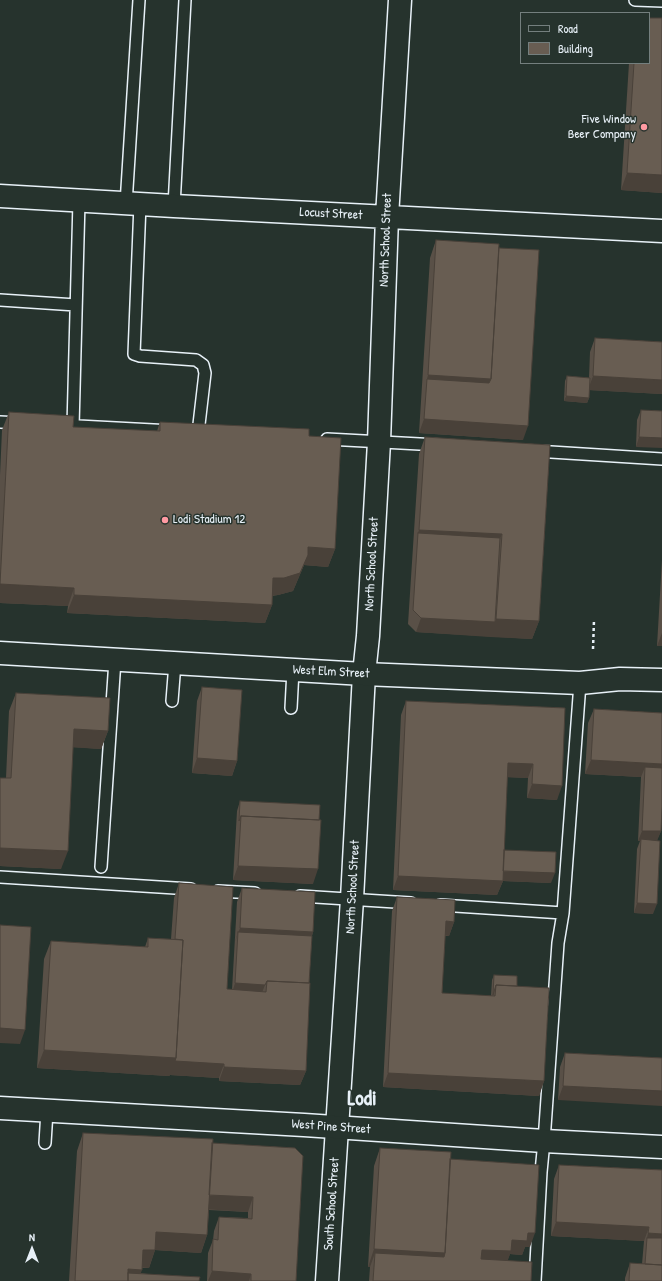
<!DOCTYPE html>
<html>
<head>
<meta charset="utf-8">
<style>
  body { margin:0 }
  #map { position:relative; width:662px; height:1281px; overflow:hidden; background:#26332d; font-family:"Patrick Hand",sans-serif }
  canvas { display:block }
  .legend { position:absolute; left:520px; top:12px; width:130px; height:52px; box-sizing:border-box; background:#26332d; border:1px solid #747f7e; margin:0; padding:5px 7px; list-style:none; font-size:12px; color:#e8f1f8 }
  .legend li { display:flex; align-items:center; gap:8px; height:20px }
  .legend b { width:20px; border:1px solid #747f7e }
  .north { position:absolute; left:12px; top:1229px; width:40px; height:40px; -webkit-text-stroke:3px #26332d; paint-order:stroke; rotate:0deg; font-size:11px; font-weight:700; line-height:16px; text-align:center; color:#e8f1f8 }
  .north::after { content:''; display:block; margin:auto; width:14px; height:18px; background:#e8f1f8; clip-path:polygon(50% 0,100% 100%,50% 72%,0 100%) }
</style>
</head>
<body>
<div id="map">
<canvas width="662" height="1281"></canvas>
<ul class="legend">
<li><b style="height:5px;background:#26332d"></b>Road</li>
<li><b style="height:11px;background:#685d52"></b>Building</li>
</ul>
<div class="north">N</div>
</div>
<script>
const ctx = document.querySelector('canvas').getContext('2d');
ctx.lineJoin = 'round';
const shape = rows => new Path2D(rows.map(r => 'M' + r).join(''));
function stroke(path, color, width, dash) { ctx.strokeStyle = color; ctx.lineWidth = width; ctx.lineCap = dash ? 'butt' : 'round'; ctx.setLineDash(dash || []); ctx.stroke(path); }
function fillPath(path, color) { ctx.fillStyle = color; ctx.fill(path, 'evenodd'); }
function write(font, color, halo, rows, align = 'center') {
  ctx.font = font + ' "Patrick Hand",sans-serif'; ctx.lineWidth = 3; ctx.setLineDash([]); ctx.textBaseline = 'middle'; ctx.strokeStyle = halo; ctx.fillStyle = color; for (const [text, x, y, turn = 0] of rows) {
    ctx.save(); ctx.translate(x, y); ctx.rotate((+turn || 0) * Math.PI / 180); ctx.textAlign = isNaN(turn) ? turn : align; if (halo) ctx.strokeText(text, 0, 0); ctx.fillText(text, 0, 0); ctx.restore();
  }
}
const service = shape([
  [635,0,662,1],
  [126,204,139,0],
  [140,204,134,354,140,356,196,360,203,365,205,373,198,433],
  [174,206,185,0],
  [0,300,76,305],
  [0,422,20,423],
  [60,425,172,431],
  [73,426,79,201],
  [327,439,438,445],
  [535,451,662,459],
  [172,701,175,663],
  [291,708,293,670],
  [101,867,115,660],
  [0,877,191,889],
  [218,891,255,893],
  [300,896,411,903],
  [440,905,563,913],
  [45,1143,47,1111],
  [535,1281,541,1172,544,1141,558,943,563,913,580,683]
]);
const minor = shape([
  [0,196,174,206,662,231],
  [327,1281,352,899,364,674,368,636,379,442,387,217,400,0]
]);
const tertiary = shape([
  [0,653,364,674,580,683,620,679,662,680],
  [0,1108,304,1125,544,1141,662,1147]
]);
stroke(service, '#e8f1f8', 14);
stroke(minor, '#e8f1f8', 25);
stroke(tertiary, '#e8f1f8', 25);
stroke(shape([
  [593,649,594,620]
]), '#e8f1f8', 2.5, [3, 3]);
stroke(service, '#26332d', 11);
stroke(minor, '#26332d', 22);
stroke(tertiary, '#26332d', 22);
fillPath(shape([
  [662,18,662,193,621,190,629,63,649,63],
  [436,240,499,248,523,440,419,433,430,258],
  [595,338,662,342,662,394,589,390,589,398,587,403,564,401,565,381,567,376,589,378,590,352],
  [641,410,662,411,636,447,637,420],
  [9,412,73,427,157,431,160,422,309,436,335,549,328,567,304,565,293,591,278,595,272,596,272,605,265,623,67,613,68,606,0,603,0,475,2,430],
  [425,437,550,445,539,621,532,639,416,632,408,624,419,454],
  [662,560,662,646,657,646],
  [202,687,237,761,232,776,192,773,197,701],
  [16,693,108,731,101,749,73,747,61,869,0,866,0,778,6,778,9,711],
  [406,701,565,708,557,800,527,798,528,778,507,777,504,850,551,883,503,881,497,895,393,890,401,715],
  [594,709,662,713,661,831,657,840,653,914,634,913,637,849,640,841,638,841,641,777,585,774,588,723],
  [240,801,313,884,233,880,237,811],
  [179,883,227,989,232,990,237,902,242,888,313,932,312,936,309,983,306,1071,300,1085,219,1081,219,1078,170,1075,169,1076,37,1068,44,959,51,941,145,947,148,938,171,939,174,898],
  [397,897,454,922,449,936,445,936,442,993,491,996,492,980,494,975,517,986,544,1081,539,1096,383,1087,392,911],
  [565,1053,662,1058,558,1100,560,1067],
  [83,1133,212,1143,295,1148,296,1281,207,1281,208,1253,213,1240,214,1231,219,1217,248,1218,248,1212,209,1210,207,1235,201,1253,155,1250,149,1268,142,1268,140,1273,199,1281,69,1281,77,1151],
  [380,1148,450,1159,530,1247,525,1247,522,1255,510,1254,507,1261,531,1281,369,1281,370,1267,368,1267,374,1166],
  [559,1165,662,1170,662,1281,625,1281,625,1278,630,1263,642,1264,644,1241,551,1236,554,1179]
]), '#595047');
fillPath(shape([
  [627,173,662,175,662,193,621,190],
  [428,375,491,379,484,397,427,379],
  [593,376,662,380,662,394,588,390],
  [566,396,589,398,587,403,564,401],
  [424,419,528,426,523,440,419,433],
  [639,437,662,438,662,448,636,447],
  [419,530,502,534,495,552,418,533],
  [308,547,335,549,328,567,304,565,293,591,278,595,267,596,273,578],
  [0,584,74,588,68,606,0,603],
  [74,595,272,605,265,623,67,613],
  [421,618,495,622,490,637,416,632],
  [496,619,539,621,532,639,490,637],
  [662,633,662,646,657,646],
  [74,729,108,731,101,749,67,747],
  [197,758,237,761,232,776,192,773],
  [591,760,662,764,662,778,645,767,641,777,585,774],
  [508,763,533,764,528,778,502,777],
  [532,784,562,786,557,800,527,798],
  [642,831,661,831,657,841,638,841],
  [0,848,68,851,61,869,0,866],
  [238,866,318,869,313,884,233,880],
  [502,871,555,873,551,883,503,881,497,895,393,890,398,876],
  [637,903,657,904,653,914,634,913],
  [446,921,454,922,449,936,441,935],
  [240,928,313,932,308,946,238,932,235,942],
  [235,983,265,985,261,995,232,993],
  [0,1028,25,1030,20,1044,0,1043],
  [44,1050,176,1058,224,1064,219,1078,170,1075,169,1076,37,1068],
  [224,1067,306,1071,300,1085,219,1081],
  [388,1073,544,1081,539,1096,383,1087],
  [563,1086,662,1091,662,1106,558,1100],
  [208,1195,253,1197,248,1212,203,1209],
  [556,1222,649,1227,644,1241,551,1236],
  [156,1232,207,1235,201,1253,155,1250,149,1268,136,1267,143,1250],
  [528,1233,535,1233,530,1247,525,1247,522,1255,510,1254,506,1266,477,1264,482,1250,512,1240],
  [648,1233,662,1234,662,1248,647,1238],
  [374,1249,445,1253,438,1271,375,1253,370,1267,368,1267],
  [128,1269,142,1270,138,1281,126,1281],
  [212,1271,251,1274,249,1281,208,1281]
]), '#494139');
const building = shape([
  [649,18,662,18,662,175,627,173,634,63,649,63,649,18],
  [436,240,499,244,491,379,428,375,436,240],
  [499,248,539,250,528,426,424,419,427,379,489,383,491,379,499,248],
  [595,338,662,342,662,380,593,376,595,338],
  [567,376,590,378,589,398,566,396,567,376],
  [641,410,662,411,662,438,639,437,641,410],
  [9,412,74,416,73,427,160,431,160,422,309,429,309,436,341,438,335,549,308,547,308,555,300,573,284,578,273,578,272,605,74,595,74,588,0,584,9,412],
  [425,437,550,445,539,621,496,619,502,534,419,530,425,437],
  [418,533,500,538,495,622,421,618,413,610,418,533],
  [202,687,242,690,237,761,197,758,202,687],
  [16,693,110,698,108,731,74,729,68,851,0,848,0,778,11,778,16,693],
  [406,701,565,708,562,786,532,784,533,764,508,763,503,881,398,876,406,701],
  [594,709,662,713,662,764,591,760,594,709],
  [645,767,662,768,662,807,661,831,642,831,645,767],
  [240,801,320,805,319,820,241,816,239,821,240,801],
  [241,816,321,820,318,869,238,866,241,816],
  [641,839,660,841,657,904,637,903,641,839],
  [504,850,556,852,555,873,503,871,504,850],
  [179,883,233,887,227,989,266,992,267,981,310,983,306,1071,224,1067,224,1064,175,1061,176,1058,183,940,175,939,179,883],
  [242,888,315,892,313,932,240,928,242,888],
  [397,897,455,900,454,922,446,921,442,993,495,996,496,985,549,988,544,1081,388,1073,397,897],
  [0,925,31,927,25,1030,0,1028,0,925],
  [238,932,312,936,309,983,267,981,265,985,235,983,238,932],
  [148,938,183,940,176,1058,44,1050,51,941,148,947,148,938],
  [494,975,517,976,517,986,496,985,493,995,494,975],
  [565,1053,662,1058,662,1091,563,1086,565,1053],
  [83,1133,213,1139,207,1235,156,1232,155,1250,143,1250,142,1270,128,1269,128,1281,75,1281,83,1133],
  [212,1143,295,1148,303,1156,296,1281,251,1281,251,1274,212,1271,213,1239,218,1240,219,1217,252,1219,253,1197,209,1195,212,1143],
  [380,1148,451,1152,445,1253,374,1249,380,1148],
  [450,1159,539,1165,535,1233,528,1233,527,1241,512,1240,511,1251,482,1250,481,1259,532,1262,531,1281,373,1281,375,1253,444,1257,445,1253,450,1159],
  [559,1165,662,1170,662,1234,648,1233,649,1227,556,1222,559,1165],
  [647,1238,662,1238,662,1265,645,1264,647,1238],
  [630,1263,662,1265,662,1281,629,1281,630,1263],
  [128,1273,200,1277,199,1281,128,1281,128,1273]
]);
fillPath(building, '#685d52');
stroke(building, '#494139', 1);
for (const [x, y, r, color] of [
  [644,127,4,"#ff9aa2"],
  [165,520,4,"#ff9aa2"]
]) { const dot = new Path2D(); dot.arc(x, y, r, 0, 2 * Math.PI); ctx.fillStyle = color; ctx.fill(dot); stroke(dot, '#26332d', 1.5); }
write('13px', '#e8f1f8', '#26332d', [
  ["Five Window",636,120],
  ["Beer Company",636,135],
  ["Lodi Stadium 12",173,520,"left"]
], 'right');
write('13px', '#e8f1f8', '#26332d', [
  ["Locust Street",331,214,3],
  ["North School Street",386,240,-88],
  ["North School Street",372,564,-87],
  ["West Elm Street",331,672,3],
  ["North School Street",353,887,-87],
  ["West Pine Street",331,1127,4],
  ["South School Street",332,1204,-86]
]);
write('bold 21px', '#e8f1f8', '#26332d', [
  ["Lodi",362,1099]
]);
</script>
</body>
</html>
